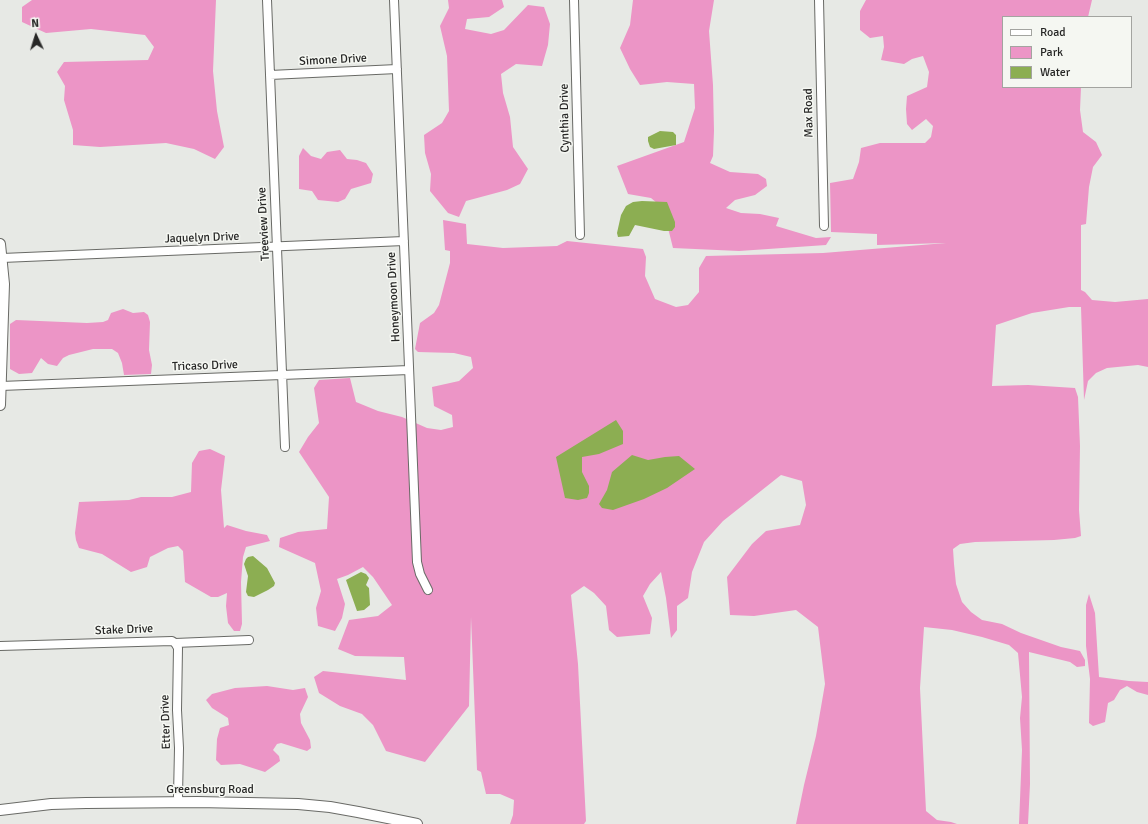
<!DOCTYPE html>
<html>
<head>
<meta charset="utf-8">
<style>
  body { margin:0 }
  #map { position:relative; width:1148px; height:824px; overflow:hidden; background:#e7e9e5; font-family:Signika,sans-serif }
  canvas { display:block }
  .legend { position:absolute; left:1002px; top:16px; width:130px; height:72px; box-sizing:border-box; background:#f5f7f2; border:1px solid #a3a4a0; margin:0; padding:5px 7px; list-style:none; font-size:12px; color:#272726 }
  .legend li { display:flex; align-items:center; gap:8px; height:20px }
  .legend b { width:20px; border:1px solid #a3a4a0 }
  .north { position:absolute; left:16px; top:16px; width:40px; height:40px; -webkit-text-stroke:3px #f5f7f2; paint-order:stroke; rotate:356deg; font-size:11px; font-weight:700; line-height:16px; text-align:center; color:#272726 }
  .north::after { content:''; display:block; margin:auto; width:14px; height:18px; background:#272726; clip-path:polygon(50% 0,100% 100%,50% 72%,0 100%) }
</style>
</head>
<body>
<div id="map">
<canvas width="1148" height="824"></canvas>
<ul class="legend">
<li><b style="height:5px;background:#fff"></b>Road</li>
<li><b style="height:11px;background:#ec95c6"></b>Park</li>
<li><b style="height:11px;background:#8cae52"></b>Water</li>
</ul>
<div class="north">N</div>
</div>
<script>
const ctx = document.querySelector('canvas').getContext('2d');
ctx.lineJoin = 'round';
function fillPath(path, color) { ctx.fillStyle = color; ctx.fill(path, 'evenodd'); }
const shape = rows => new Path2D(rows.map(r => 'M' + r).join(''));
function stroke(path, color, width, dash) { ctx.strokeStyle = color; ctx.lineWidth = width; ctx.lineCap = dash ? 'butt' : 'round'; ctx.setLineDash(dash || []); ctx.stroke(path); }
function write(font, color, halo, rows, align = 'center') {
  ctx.font = font + ' Signika,sans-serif'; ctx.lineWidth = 3; ctx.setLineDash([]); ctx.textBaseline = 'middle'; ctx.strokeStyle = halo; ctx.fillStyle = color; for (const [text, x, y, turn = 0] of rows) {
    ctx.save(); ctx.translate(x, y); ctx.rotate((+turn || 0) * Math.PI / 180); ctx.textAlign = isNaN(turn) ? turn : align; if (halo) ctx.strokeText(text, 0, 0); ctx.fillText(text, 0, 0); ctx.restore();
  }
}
fillPath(shape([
  [32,0,216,0,213,71,217,111,224,147,215,159,194,149,166,143,100,147,73,145,73,130,64,100,65,86,57,72,64,62,148,60,154,47,145,35,91,29,46,33,22,22,22,7],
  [448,0,502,0,504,7,489,17,467,19,465,29,491,34,504,30,528,5,544,7,550,24,548,45,542,66,516,64,501,74,503,93,510,117,513,147,528,169,520,184,507,190,466,201,459,217,448,213,430,191,431,174,425,153,424,135,442,123,449,111,447,56,440,26,449,8],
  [633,0,714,0,709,31,713,85,714,131,713,156,710,163,730,172,758,174,766,179,767,186,755,195,735,200,726,208,741,213,760,214,779,218,776,226,816,238,831,237,826,245,739,251,673,248,663,208,651,198,628,194,617,166,684,142,695,108,694,84,667,82,640,85,630,69,620,48,630,25],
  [866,0,1092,0,1088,17,1003,17,1003,87,1081,87,1080,110,1083,132,1096,142,1102,155,1093,167,1089,187,1086,224,1081,225,1081,290,1085,292,1092,300,1115,302,1148,299,1148,367,1138,365,1107,368,1096,373,1088,381,1084,400,1081,307,1069,307,1032,313,996,325,992,386,1028,385,1075,388,1078,397,1080,446,1079,510,1081,536,1075,538,1054,540,975,542,960,544,953,549,954,564,956,584,962,602,971,612,982,620,1002,624,1021,633,1061,647,1080,651,1085,660,1085,666,1077,667,1070,662,1029,652,1030,784,1028,824,1019,824,1022,750,1020,718,1022,697,1018,653,1009,645,982,637,952,630,924,627,920,688,926,811,937,820,951,822,957,824,796,824,804,785,816,736,825,684,818,627,796,610,754,616,730,615,727,577,752,544,766,531,800,525,806,505,802,481,781,475,723,521,704,542,692,572,688,598,677,606,677,630,671,638,666,598,661,572,650,584,643,596,652,618,650,634,617,637,609,630,606,606,594,593,584,586,571,595,578,664,586,821,584,824,510,824,513,815,514,800,500,794,486,794,481,772,477,770,471,617,469,706,425,762,386,751,373,725,362,714,340,706,319,693,314,677,323,671,406,680,404,657,355,656,338,649,349,620,378,616,392,605,373,577,363,567,348,575,337,579,345,604,342,618,335,631,318,626,316,608,321,591,315,563,279,547,280,538,298,532,327,529,329,497,299,452,308,437,319,423,314,388,319,380,350,378,356,402,378,411,402,417,427,428,441,430,453,427,452,415,434,406,432,387,459,381,473,368,471,357,454,353,418,352,415,349,420,323,434,313,439,305,450,263,450,251,445,250,443,220,466,224,467,244,503,248,557,246,567,241,643,249,646,257,645,276,655,299,676,307,688,305,699,292,699,268,706,256,823,253,946,243,877,245,877,234,831,232,830,183,853,179,859,162,861,148,880,143,925,143,931,137,933,126,926,119,912,130,907,124,906,109,907,96,927,87,929,72,923,56,912,59,904,64,881,60,884,47,883,36,870,38,860,30,860,11],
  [303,148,311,156,321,159,327,152,340,150,347,159,357,160,366,163,373,174,371,183,351,189,345,199,338,202,318,200,312,191,299,189,299,156],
  [123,309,133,313,144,312,148,315,150,322,149,350,152,365,151,374,124,375,122,363,118,353,112,349,93,349,69,355,63,358,57,366,48,364,41,358,32,373,19,374,10,369,10,324,16,320,87,323,103,322,108,320,111,313],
  [210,449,225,456,221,490,224,528,227,525,246,531,267,535,270,541,246,547,243,557,241,582,242,624,240,631,234,631,228,623,226,606,227,593,218,597,211,597,185,582,183,551,178,546,168,548,150,557,147,567,131,572,102,554,79,548,76,540,75,533,79,502,129,500,141,497,172,497,191,492,192,463,199,451],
  [1089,594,1095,613,1099,677,1129,681,1148,682,1148,695,1137,692,1127,686,1120,690,1114,700,1108,703,1105,722,1093,726,1089,723,1090,679,1086,646,1086,605],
  [267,686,293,690,305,688,308,697,300,714,301,723,310,740,311,748,307,751,281,743,277,744,273,750,279,756,280,761,265,772,240,764,221,765,216,760,217,739,220,728,229,725,228,718,212,708,206,700,212,694,235,688]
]), '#ec95c6');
fillPath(shape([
  [660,131,673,132,676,135,676,145,654,149,650,147,648,141,648,137],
  [642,201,667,202,675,222,675,227,672,231,664,231,635,225,629,236,618,237,617,233,621,215,626,206,633,202],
  [616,420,623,431,623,444,599,454,582,457,582,472,589,486,589,493,587,498,578,500,565,498,556,457],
  [632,455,648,460,665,457,679,456,695,469,667,488,644,499,613,510,602,508,599,504,607,490,612,472],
  [253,556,267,568,275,583,274,586,268,590,254,597,248,596,246,592,248,576,244,564,246,559,248,557],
  [361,572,366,574,369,578,366,585,369,588,370,605,364,610,357,611,346,580]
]), '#8cae52');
const minor = shape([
  [267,0,285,447],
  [394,0,417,562,420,574,428,590],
  [574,0,580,235],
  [819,0,824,226],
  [270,75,397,69],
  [2,258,404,241],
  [1,386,409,370],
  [175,643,178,648,177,710,179,748,178,796,179,802],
  [0,646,172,641,175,643,249,640]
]);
const major = shape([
  [0,244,4,284,0,405],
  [0,810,51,804,86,803,197,802,298,804,330,807,358,812,417,824]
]);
stroke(minor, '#696a66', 10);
stroke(major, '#696a66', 12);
stroke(minor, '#fff', 8);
stroke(major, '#fff', 10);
write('12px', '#272726', '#f5f7f2', [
  ["Simone Drive",333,60,-3],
  ["Max Road",809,113,-91],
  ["Cynthia Drive",565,118,-91],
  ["Treeview Drive",264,224,-93],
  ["Jaquelyn Drive",202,238,-2],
  ["Honeymoon Drive",394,297,-93],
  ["Tricaso Drive",205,366,-2],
  ["Stake Drive",124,630,-2],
  ["Etter Drive",166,722,-92],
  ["Greensburg Road",210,790]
]);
</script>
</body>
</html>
